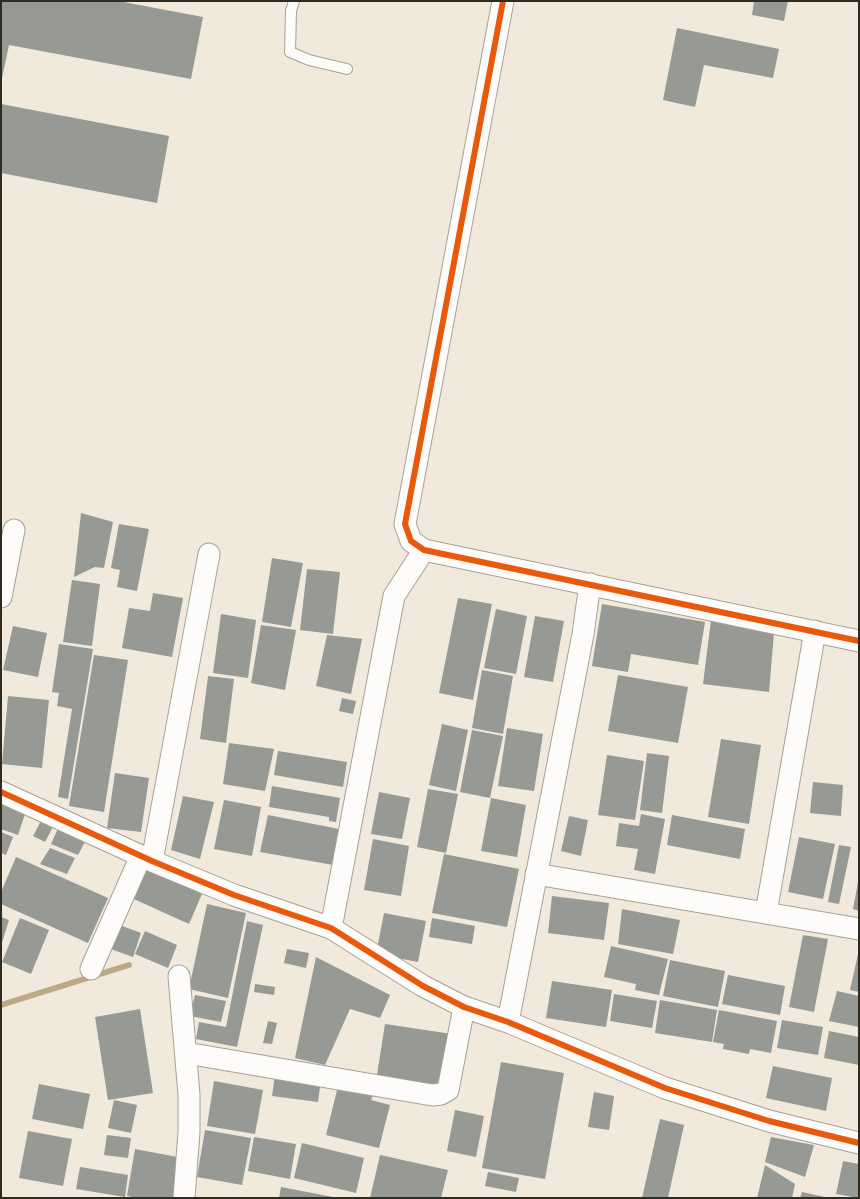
<!DOCTYPE html>
<html>
<head>
<meta charset="utf-8">
<style>
  body { margin:0 }
  #map { position:relative; width:860px; height:1199px; overflow:hidden; background:#f1e9db; font-family:Literata,serif }
  canvas { display:block }
  .frame { position:absolute; inset:0; border:2px solid #302b21; pointer-events:none }
</style>
</head>
<body>
<div id="map">
<canvas width="860" height="1199"></canvas>
<div class="frame"></div>
</div>
<script>
const ctx = document.querySelector('canvas').getContext('2d');
ctx.lineJoin = 'round';
const shape = rows => new Path2D(rows.map(r => 'M' + r).join(''));
function stroke(path, color, width, dash) { ctx.strokeStyle = color; ctx.lineWidth = width; ctx.lineCap = dash ? 'butt' : 'round'; ctx.setLineDash(dash || []); ctx.stroke(path); }
function fillPath(path, color) { ctx.fillStyle = color; ctx.fill(path, 'evenodd'); }
stroke(shape([
  [1,1005,129,965]
]), '#bda983', 6);
fillPath(shape([
  [1,1,118,1,203,17,191,79,9,45,1,83],
  [754,1,788,1,784,21,752,15],
  [677,28,779,49,773,78,704,65,695,107,663,100],
  [1,104,169,136,157,203,1,173],
  [81,513,113,522,104,568,95,567,74,577],
  [119,524,149,529,137,591,117,587,120,570,111,568],
  [272,558,303,563,291,627,262,622],
  [307,569,340,572,333,634,300,630],
  [72,580,100,584,92,646,63,642],
  [153,593,183,598,172,657,122,648,129,608,150,611],
  [458,598,492,604,473,700,439,693],
  [602,604,705,622,698,665,631,654,628,672,592,666],
  [496,609,527,616,516,674,484,668],
  [221,614,256,620,248,678,213,673],
  [535,616,564,621,553,682,524,677],
  [711,620,774,633,769,692,703,684],
  [261,625,296,630,285,690,251,683],
  [13,626,47,633,38,677,3,670],
  [327,635,362,639,351,694,316,686],
  [59,644,93,649,68,799,58,797,72,709,57,706,59,693,52,692],
  [94,655,128,660,104,812,69,806],
  [482,670,513,676,503,734,472,728],
  [618,675,688,687,678,743,608,731],
  [208,676,234,679,226,743,200,739],
  [8,696,49,700,42,768,2,764],
  [342,698,356,701,353,714,339,711],
  [442,724,468,730,456,791,429,785],
  [507,728,543,734,534,791,498,786],
  [472,730,503,736,490,798,460,792],
  [721,739,761,745,749,824,708,817],
  [229,743,274,749,265,791,223,784],
  [278,751,347,762,343,787,274,775],
  [647,753,669,756,662,813,640,810],
  [607,755,644,761,635,820,598,815],
  [115,773,149,778,141,832,107,828],
  [813,782,843,785,841,816,810,813],
  [272,786,340,798,336,822,329,821,329,817,269,807],
  [428,789,458,794,446,853,417,847],
  [379,792,410,798,402,839,371,834],
  [183,796,214,802,200,859,171,850],
  [491,798,526,805,517,857,481,851],
  [224,800,261,807,252,856,214,849],
  [1,802,26,811,18,835,1,829],
  [641,814,665,819,655,874,634,870,638,849,616,846,619,823,639,826],
  [268,815,344,830,339,866,260,852],
  [672,815,745,829,740,859,667,845],
  [569,816,588,820,581,856,561,851],
  [42,819,54,825,45,842,33,836],
  [60,824,88,836,78,855,51,844],
  [1,832,13,837,6,855,1,853],
  [799,837,835,844,823,899,788,892],
  [373,839,409,846,401,896,364,890],
  [839,845,851,847,839,904,828,902],
  [50,848,75,858,67,874,40,864],
  [444,854,519,869,507,927,432,913],
  [16,857,108,898,88,943,1,904,1,892],
  [139,865,202,894,189,924,125,895],
  [858,882,859,882,859,911,853,909],
  [552,896,609,903,604,940,548,933],
  [207,904,246,913,228,998,189,989],
  [622,909,680,920,673,954,618,944],
  [384,913,426,921,418,962,376,954],
  [1,917,9,920,1,946],
  [20,918,49,930,31,974,2,962],
  [432,918,475,926,472,944,429,937],
  [247,921,263,925,237,1047,196,1039,199,1022,226,1027],
  [117,924,141,933,133,957,108,948],
  [145,931,177,945,168,968,135,954],
  [803,935,828,939,814,1012,789,1007],
  [611,946,668,959,659,995,635,990,636,984,604,977],
  [287,949,309,953,306,968,284,963],
  [858,954,859,954,859,992,850,990],
  [316,957,390,995,380,1018,350,1009,325,1065,295,1058],
  [670,960,725,971,718,1007,663,996],
  [728,975,785,986,780,1015,722,1004],
  [552,981,612,990,606,1027,546,1018],
  [255,984,275,987,274,995,254,992],
  [837,991,859,996,859,1027,829,1021],
  [614,994,657,1001,652,1028,610,1021],
  [195,995,226,1001,221,1022,190,1016],
  [660,1000,717,1010,712,1042,655,1033],
  [140,1009,153,1093,108,1100,95,1017],
  [719,1010,777,1021,771,1053,750,1049,749,1054,723,1049,724,1044,713,1042],
  [782,1020,823,1027,818,1055,777,1048],
  [268,1021,277,1023,272,1044,263,1043],
  [385,1024,452,1034,442,1092,376,1081],
  [829,1031,859,1037,859,1065,824,1058],
  [501,1062,564,1073,545,1179,482,1168],
  [773,1066,832,1078,826,1111,766,1098],
  [275,1074,321,1080,318,1102,272,1096],
  [214,1081,263,1090,255,1134,207,1126],
  [39,1084,90,1094,83,1129,32,1119],
  [338,1086,373,1095,371,1100,390,1105,379,1148,326,1135],
  [594,1092,614,1096,609,1130,588,1127],
  [114,1100,137,1105,131,1133,108,1128],
  [455,1110,484,1116,476,1157,447,1151],
  [660,1119,684,1125,668,1198,642,1198],
  [205,1130,251,1138,242,1185,197,1177],
  [28,1131,72,1139,63,1186,19,1178],
  [107,1135,131,1138,128,1158,104,1155],
  [254,1137,296,1144,290,1179,248,1171],
  [771,1137,814,1145,805,1177,765,1162],
  [302,1143,364,1158,356,1193,294,1178],
  [135,1149,183,1158,176,1198,138,1198,127,1196],
  [380,1155,448,1170,441,1198,370,1198],
  [843,1161,859,1164,859,1198,836,1194],
  [765,1165,795,1184,792,1198,757,1198],
  [80,1167,128,1175,125,1197,76,1189],
  [488,1172,519,1178,516,1192,485,1186],
  [281,1187,333,1197,333,1198,279,1198],
  [802,1192,825,1197,825,1198,800,1198]
]), '#969994');
const service = shape([
  [294,1,291,11,290,52,309,60,347,69]
]);
const minor = shape([
  [503,1,405,524,411,541,424,550,859,641],
  [1,597,14,530],
  [1,792,152,861,234,895,331,928,423,986,464,1007,508,1022,665,1088,769,1121,859,1143],
  [152,861,209,554],
  [536,874,859,929],
  [766,913,815,631],
  [331,928,394,596,424,550],
  [91,969,141,856],
  [179,976,189,1095,189,1132,184,1198],
  [508,1022,583,634,590,584],
  [186,1053,432,1095,441,1094,448,1090,464,1007]
]);
stroke(service, '#a7a196', 12);
stroke(minor, '#a7a196', 23);
stroke(service, '#fdfcfa', 10);
stroke(minor, '#fdfcfa', 21);
stroke(shape([
  [503,1,405,524,411,541,424,550,859,641],
  [1,792,152,861,234,895,331,928,423,986,464,1007,508,1022,665,1088,769,1121,859,1143]
]), '#e8590c', 6);
</script>
</body>
</html>
